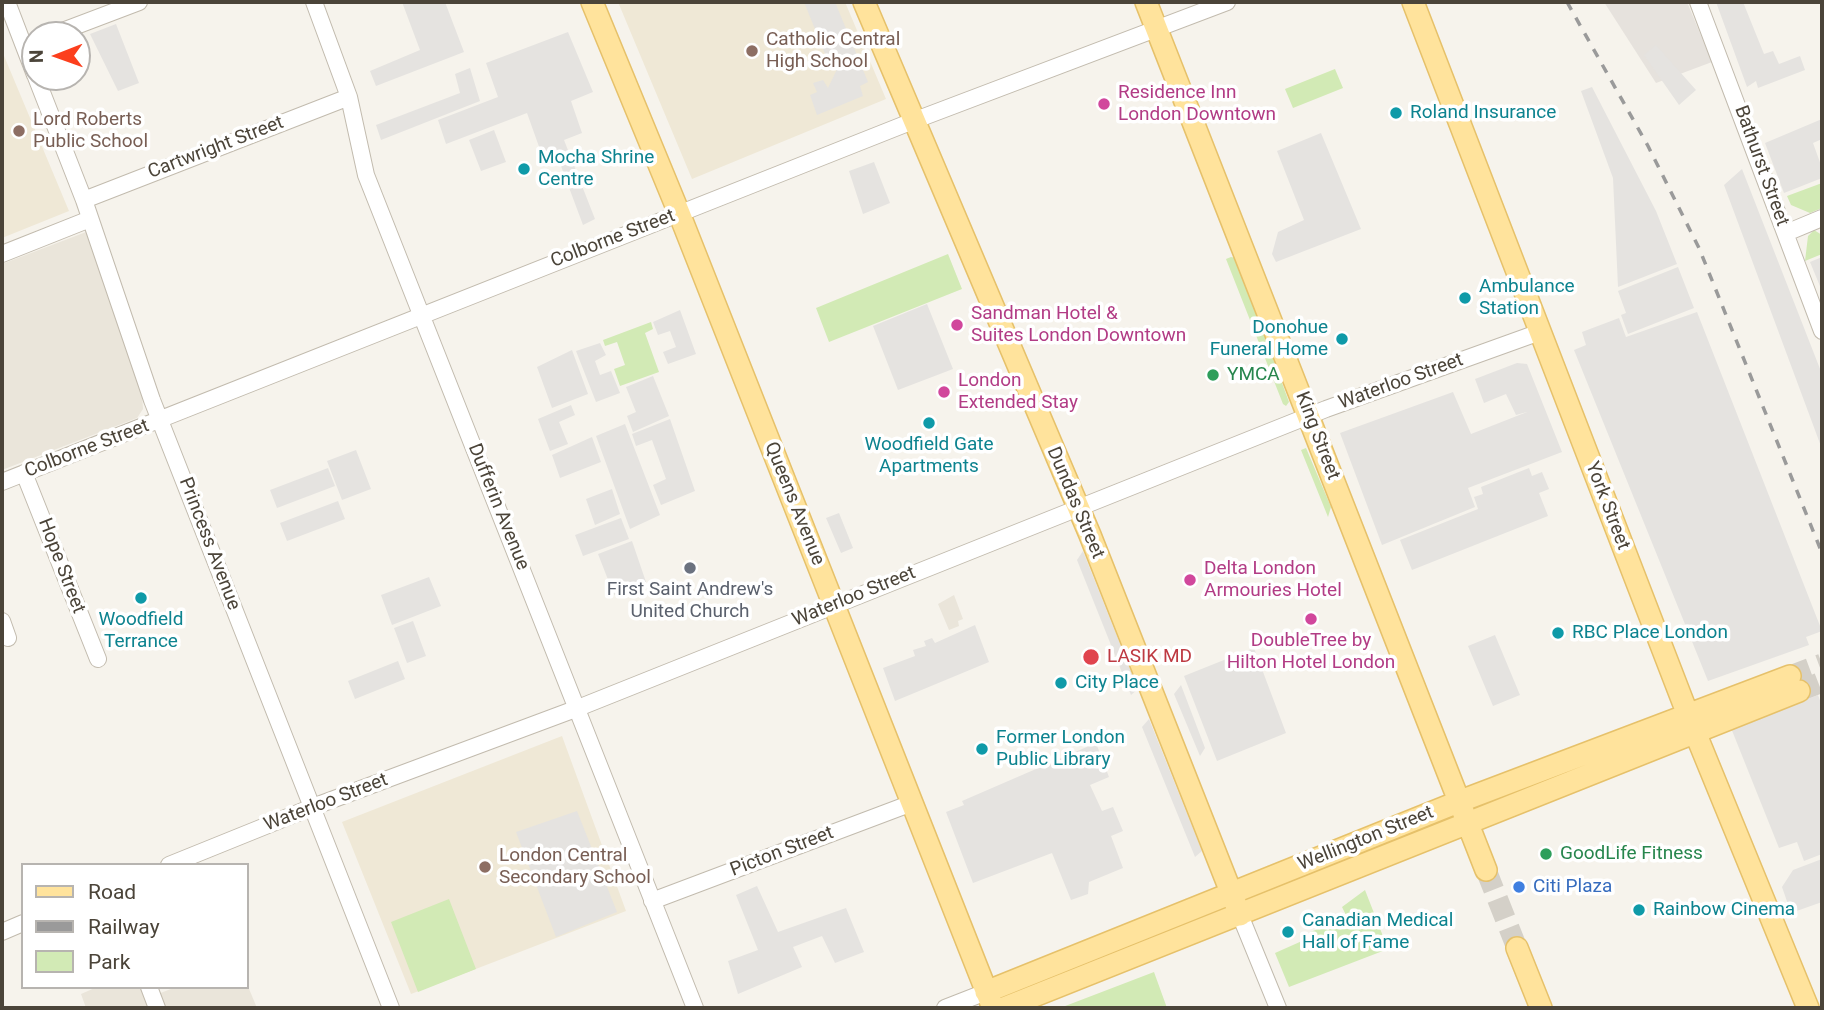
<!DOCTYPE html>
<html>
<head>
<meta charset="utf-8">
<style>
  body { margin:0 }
  #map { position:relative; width:1824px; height:1010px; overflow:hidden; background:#f6f3ec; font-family:Roboto,sans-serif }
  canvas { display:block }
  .frame { position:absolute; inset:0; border:4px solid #4b4439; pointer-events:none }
  .legend { position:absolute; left:21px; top:863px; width:228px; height:126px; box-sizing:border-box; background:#fff; border:2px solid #b7b4b0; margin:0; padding:9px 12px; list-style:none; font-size:21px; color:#4b4439 }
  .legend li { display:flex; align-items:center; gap:14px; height:35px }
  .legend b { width:35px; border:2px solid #b7b4b0 }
  .north { position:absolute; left:21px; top:21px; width:70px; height:70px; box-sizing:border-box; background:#fff; border:2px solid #b7b4b0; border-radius:50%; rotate:269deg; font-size:19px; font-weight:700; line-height:28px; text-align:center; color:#4b4439 }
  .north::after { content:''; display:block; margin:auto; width:24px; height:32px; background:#fc3f1d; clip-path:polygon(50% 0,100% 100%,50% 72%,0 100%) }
</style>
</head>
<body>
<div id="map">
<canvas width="1824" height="1010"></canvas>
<div class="frame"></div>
<ul class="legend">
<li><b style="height:9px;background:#ffe39c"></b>Road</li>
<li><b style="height:9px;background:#9a9a9a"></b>Railway</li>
<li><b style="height:19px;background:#d2eab5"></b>Park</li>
</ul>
<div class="north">N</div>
</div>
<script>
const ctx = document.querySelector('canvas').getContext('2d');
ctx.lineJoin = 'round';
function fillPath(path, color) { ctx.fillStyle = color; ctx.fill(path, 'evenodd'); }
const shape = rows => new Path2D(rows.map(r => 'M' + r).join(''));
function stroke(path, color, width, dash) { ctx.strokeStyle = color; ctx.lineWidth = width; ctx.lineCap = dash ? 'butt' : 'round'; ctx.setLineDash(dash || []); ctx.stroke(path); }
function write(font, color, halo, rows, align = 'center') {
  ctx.font = font + ' Roboto,sans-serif'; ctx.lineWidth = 7; ctx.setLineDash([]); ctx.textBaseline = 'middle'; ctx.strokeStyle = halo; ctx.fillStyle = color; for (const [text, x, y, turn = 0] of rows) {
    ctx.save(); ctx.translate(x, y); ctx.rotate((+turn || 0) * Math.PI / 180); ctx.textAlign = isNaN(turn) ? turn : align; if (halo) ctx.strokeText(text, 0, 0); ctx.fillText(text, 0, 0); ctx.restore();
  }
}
fillPath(shape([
  [86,232,142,394,143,409,137,418,2,470,2,264],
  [954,595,963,619,958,621,959,626,949,630,938,604],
  [247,984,257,1008,164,1008,158,994,176,987,247,987],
  [97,987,145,987,154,1008,86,1008,81,994]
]), '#eae5da');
fillPath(shape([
  [1604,2,1687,2,1712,62,1656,83]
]), '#e6e2dd');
fillPath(shape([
  [618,2,845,2,886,99,692,179],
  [2,51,69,211,2,238],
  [562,736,626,911,411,994,342,822]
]), '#efe8d6');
fillPath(shape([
  [1335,69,1343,88,1293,108,1285,89],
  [1822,183,1822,208,1810,213,1791,205,1787,196],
  [1814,230,1822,235,1822,254,1805,261,1808,236],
  [948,254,962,289,829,342,816,308],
  [1231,257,1236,258,1248,291,1289,402,1286,406,1283,404,1226,259],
  [651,322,653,329,645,333,659,372,620,386,614,369,625,365,617,342,605,346,603,340],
  [1306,448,1331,507,1328,517,1301,450],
  [1365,890,1388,949,1289,987,1275,953,1311,937,1310,932,1324,927,1328,930,1348,919,1342,907],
  [449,899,476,969,418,992,391,922],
  [1154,972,1167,1008,1060,1008]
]), '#d2eab5');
fillPath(shape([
  [402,2,445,2,464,52,376,86,370,71,420,50],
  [804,2,835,2,868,82,860,86,863,96,817,115,810,95,817,92,813,83,823,80,828,88,840,63,830,66],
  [1716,2,1743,2,1764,54,1773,51,1779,64,1800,56,1805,70,1758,88,1756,81,1747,87],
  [116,24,139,83,118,91,90,34],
  [568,32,593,92,571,101,582,133,564,140,595,219,583,225,555,150,542,155,527,113,446,144,438,120,498,97,486,63],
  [1656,45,1696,90,1679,105,1644,55],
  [470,68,480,101,381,140,376,125,460,93,455,74],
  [1592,87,1656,211,1677,264,1618,287,1613,178,1581,91],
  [1822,119,1822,139,1813,143,1822,168,1822,178,1784,193,1765,143],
  [494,130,506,162,481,171,469,140],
  [1321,133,1361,229,1276,262,1272,254,1278,232,1304,220,1277,151],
  [874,162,890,203,863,214,849,171],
  [1742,169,1822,374,1822,449,1724,185],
  [1822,257,1822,291,1810,262],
  [1678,267,1694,308,1628,334,1621,315,1626,313,1618,291],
  [927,304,953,369,898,390,873,326],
  [680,310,696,354,668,364,663,352,676,347,670,331,658,335,653,322],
  [1697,312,1822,631,1806,637,1809,645,1708,681,1574,350,1586,345,1582,332,1619,318,1626,337],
  [600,343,606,355,595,361,600,375,611,371,620,393,596,402,576,351],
  [572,350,588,394,552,408,537,367],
  [1517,363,1527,364,1562,452,1468,488,1475,507,1382,545,1340,433,1453,392,1471,434,1527,412,1516,415,1506,394,1484,403,1475,379],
  [653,376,669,416,633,432,627,416,636,412,626,387],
  [571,405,575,415,559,422,568,444,550,451,538,419],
  [670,419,695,491,661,505,653,485,666,479,652,440,636,446,632,434],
  [625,424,660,515,630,529,596,436],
  [592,437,601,462,560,478,552,455],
  [356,450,371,489,342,500,327,461],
  [328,468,335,486,277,508,270,490],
  [1529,468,1532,476,1542,472,1549,489,1539,493,1548,516,1412,570,1400,540,1478,509,1474,497,1483,494,1481,487],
  [612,489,620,514,595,525,586,499],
  [338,501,345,519,287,541,280,523],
  [839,513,853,548,841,553,826,518],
  [621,518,629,539,583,556,575,535],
  [632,541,646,582,614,595,598,554],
  [1083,551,1138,689,1131,695,1077,560],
  [429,577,441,606,392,625,381,595],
  [413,621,426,656,407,663,394,628],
  [975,625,989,662,895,701,883,668,915,656,913,650,926,646,924,641,932,638,935,643],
  [1495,635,1520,695,1493,706,1468,646],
  [1254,648,1286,733,1217,761,1184,676],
  [398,661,405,679,355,699,348,681],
  [1181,685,1205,748,1200,756,1174,694],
  [1818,695,1822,706,1822,854,1804,861,1797,842,1779,848,1731,728],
  [1149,719,1202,851,1195,857,1142,727],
  [1096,743,1109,777,1090,785,1102,811,1113,807,1123,831,1111,836,1123,868,1089,882,1088,894,1071,900,1052,853,973,883,946,812,964,805,962,801],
  [577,811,617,912,556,937,516,832],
  [1822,859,1822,902,1791,913,1782,887,1793,870],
  [757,886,778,932,846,908,864,952,835,963,822,936,793,947,802,967,738,994,728,961,758,950,736,895]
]), '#e5e3e0');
stroke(shape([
  [1790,676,1822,664],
  [1799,691,1822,682],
  [1486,870,1517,948]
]), '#d4d0c8', 21, [21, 10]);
const minor = shape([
  [7,2,35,75],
  [314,2,349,97,366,175,695,1008],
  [1698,2,1822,331],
  [52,35,139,2],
  [36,77,84,200,152,400,391,1008],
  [84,200,349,97],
  [1786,233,1822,218],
  [2,254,90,219],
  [24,473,98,659],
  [2,482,913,121,1227,2],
  [2,621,8,638],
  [169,865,310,808,578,708,1326,409,1540,332],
  [652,901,912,803],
  [1240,915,1278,1008],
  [2,932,23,923],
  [149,987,157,1008],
  [945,1008,986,992]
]);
const major = shape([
  [592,2,679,213,993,1008],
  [864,2,1090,535,1240,915],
  [1146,2,1486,870],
  [1413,2,1688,715,1808,1008],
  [1517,948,1541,1008],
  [986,992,1458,802,1790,676],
  [1004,1008,1799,691]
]);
stroke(minor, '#c2bbae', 18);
stroke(major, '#e6c16a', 24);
stroke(minor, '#fff', 16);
stroke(major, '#ffe39c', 21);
stroke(shape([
  [1567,2,1648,146,1699,248,1822,553]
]), '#9a9a9a', 3.5, [9, 9]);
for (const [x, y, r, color] of [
  [752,51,7,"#8d6e63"],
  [1104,104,7,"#d1479c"],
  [1396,113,7,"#0f9aa8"],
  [19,131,7,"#8d6e63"],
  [524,169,7,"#0f9aa8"],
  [1465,298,7,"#0f9aa8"],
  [957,325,7,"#d1479c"],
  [1342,339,7,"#0f9aa8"],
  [1213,375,7,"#2e9e5b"],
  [944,392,7,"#d1479c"],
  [929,423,7,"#0f9aa8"],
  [690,568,7,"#6b7280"],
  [1190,580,7,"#d1479c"],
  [141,598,7,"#0f9aa8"],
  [1311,619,7,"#d1479c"],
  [1558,633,7,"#0f9aa8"],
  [1091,657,9,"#e0444e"],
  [1061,683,7,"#0f9aa8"],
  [982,749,7,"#0f9aa8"],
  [1546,854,7,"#2e9e5b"],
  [485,867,7,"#8d6e63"],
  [1519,887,7,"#3f7fe0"],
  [1639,910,7,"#0f9aa8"],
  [1288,932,7,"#0f9aa8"]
]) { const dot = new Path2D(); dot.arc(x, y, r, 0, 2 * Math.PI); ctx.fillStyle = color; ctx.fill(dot); stroke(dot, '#fff', 2.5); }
write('19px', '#785e54', '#fff', [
  ["Catholic Central",766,40],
  ["High School",766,62],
  ["Lord Roberts",33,120],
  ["Public School",33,142],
  ["London Central",499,856],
  ["Secondary School",499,878]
], 'left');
write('19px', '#b23c85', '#fff', [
  ["Residence Inn",1118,93],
  ["London Downtown",1118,115],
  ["Sandman Hotel &",971,314],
  ["Suites London Downtown",971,336],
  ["London",958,381],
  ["Extended Stay",958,403],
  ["Delta London",1204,569],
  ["Armouries Hotel",1204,591],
  ["DoubleTree by",1311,641,"center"],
  ["Hilton Hotel London",1311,663,"center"]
], 'left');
write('19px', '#0d838f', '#fff', [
  ["Roland Insurance",1410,113],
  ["Mocha Shrine",538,158],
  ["Centre",538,180],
  ["Ambulance",1479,287],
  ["Station",1479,309],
  ["Donohue",1328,328,"right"],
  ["Funeral Home",1328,350,"right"],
  ["Woodfield Gate",929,445,"center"],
  ["Apartments",929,467,"center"],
  ["Woodfield",141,620,"center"],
  ["Terrance",141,642,"center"],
  ["RBC Place London",1572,633],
  ["City Place",1075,683],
  ["Former London",996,738],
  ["Public Library",996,760],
  ["Rainbow Cinema",1653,910],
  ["Canadian Medical",1302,921],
  ["Hall of Fame",1302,943]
], 'left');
write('19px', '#4b4439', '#fff', [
  ["Cartwright Street",216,148,-21],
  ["Bathurst Street",1761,166,70],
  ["Colborne Street",613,239,-21],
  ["Waterloo Street",1401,382,-20],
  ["King Street",1317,436,69],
  ["Colborne Street",87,449,-21],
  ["Dundas Street",1075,503,67],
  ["Queens Avenue",794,504,68],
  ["York Street",1607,506,69],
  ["Dufferin Avenue",498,507,68],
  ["Princess Avenue",209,544,69],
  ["Hope Street",61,566,69],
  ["Waterloo Street",854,597,-22],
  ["Waterloo Street",326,803,-21],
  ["Wellington Street",1366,839,-22],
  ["Picton Street",782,852,-21]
]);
write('19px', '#27864d', '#fff', [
  ["YMCA",1227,375],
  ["GoodLife Fitness",1560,854]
], 'left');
write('19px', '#5b616d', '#fff', [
  ["First Saint Andrew's",690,590],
  ["United Church",690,612]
]);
write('19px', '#be3a42', '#fff', [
  ["LASIK MD",1107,657]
], 'left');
write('19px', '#366cbe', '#fff', [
  ["Citi Plaza",1533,887]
], 'left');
</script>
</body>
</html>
